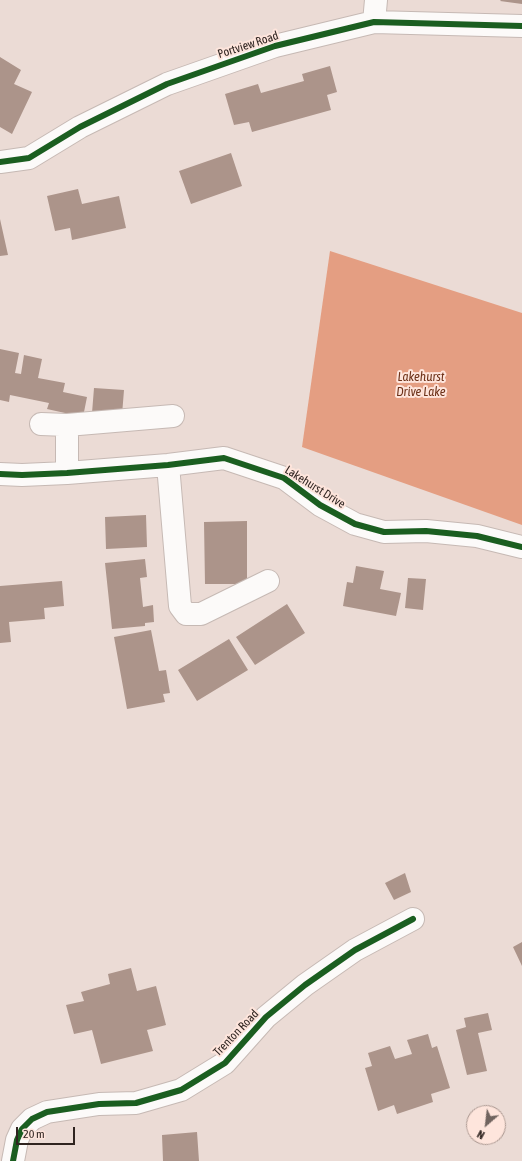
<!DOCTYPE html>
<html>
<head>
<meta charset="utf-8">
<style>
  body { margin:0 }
  #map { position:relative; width:522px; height:1161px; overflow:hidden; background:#ebdbd5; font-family:"Asap Condensed",sans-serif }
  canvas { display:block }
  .north { position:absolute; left:466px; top:1105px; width:40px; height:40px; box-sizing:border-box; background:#fee5dc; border:1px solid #ab9891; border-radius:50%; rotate:208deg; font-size:11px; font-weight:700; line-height:16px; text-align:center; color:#2f2420 }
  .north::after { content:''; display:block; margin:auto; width:14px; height:18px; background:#71645f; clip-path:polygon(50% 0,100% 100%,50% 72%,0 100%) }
  .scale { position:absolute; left:16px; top:1127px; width:59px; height:18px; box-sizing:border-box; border:2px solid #2f2420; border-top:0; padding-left:5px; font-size:12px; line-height:14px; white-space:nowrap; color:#2f2420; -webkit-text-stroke:3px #fee5dc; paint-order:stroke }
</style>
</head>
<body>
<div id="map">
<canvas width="522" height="1161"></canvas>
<div class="north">N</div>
<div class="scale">20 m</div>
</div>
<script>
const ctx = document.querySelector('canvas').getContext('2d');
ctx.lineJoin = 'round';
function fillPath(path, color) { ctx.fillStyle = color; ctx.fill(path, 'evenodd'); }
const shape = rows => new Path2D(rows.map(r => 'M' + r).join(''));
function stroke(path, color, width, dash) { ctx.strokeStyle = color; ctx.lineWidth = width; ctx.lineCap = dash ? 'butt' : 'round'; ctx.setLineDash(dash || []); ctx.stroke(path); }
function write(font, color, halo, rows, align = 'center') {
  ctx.font = font + ' "Asap Condensed",sans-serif'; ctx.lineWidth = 4; ctx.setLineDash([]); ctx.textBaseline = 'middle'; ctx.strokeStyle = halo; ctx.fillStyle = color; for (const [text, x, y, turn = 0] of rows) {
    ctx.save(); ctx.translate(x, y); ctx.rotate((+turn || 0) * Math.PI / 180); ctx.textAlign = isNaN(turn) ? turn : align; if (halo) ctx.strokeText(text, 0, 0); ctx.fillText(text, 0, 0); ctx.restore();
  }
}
fillPath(shape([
  [330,251,522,313,522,525,302,447]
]), '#e49e82');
fillPath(shape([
  [501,0,522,0,522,4,500,1],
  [0,57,21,70,14,84,32,92,12,134,0,127],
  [330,66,337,92,327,95,331,110,252,132,249,122,234,125,225,94,258,84,261,93,304,81,302,74],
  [231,153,242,186,191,204,179,171],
  [78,189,82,204,119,196,126,228,72,240,70,228,55,231,47,196],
  [0,219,8,255,0,256],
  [0,349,19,353,15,373,21,374,24,355,42,359,38,378,65,383,63,392,87,397,83,417,47,409,49,403,10,395,9,402,0,400],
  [94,388,124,390,122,415,92,413],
  [146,515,147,547,106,549,105,517],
  [247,521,247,584,205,584,204,522],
  [145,559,147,577,140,578,143,607,153,605,154,622,145,623,145,626,112,629,105,563],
  [356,566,384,571,380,589,401,593,396,616,343,606,347,582,353,583],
  [408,578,426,579,423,610,405,608],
  [62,581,64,606,44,608,45,619,9,622,11,642,0,643,0,586],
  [287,604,305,633,255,665,236,637],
  [151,630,159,671,166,670,170,693,163,694,165,702,127,709,114,637],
  [229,639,248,670,197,701,178,670],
  [405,873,411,892,394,900,385,883],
  [522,942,522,966,513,947],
  [131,968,137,991,156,986,166,1025,147,1030,153,1051,101,1064,92,1030,74,1034,66,1005,84,1001,81,992,110,984,108,974],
  [488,1013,492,1030,478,1033,487,1071,467,1075,456,1030,466,1027,464,1018],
  [428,1034,432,1048,437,1046,450,1088,431,1094,433,1102,397,1114,394,1105,378,1111,365,1068,372,1066,368,1053,390,1046,395,1059,412,1054,407,1040],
  [197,1132,199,1161,163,1161,162,1135]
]), '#ac948a');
const minor = shape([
  [374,22,376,0],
  [0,162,29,158,80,127,167,84,275,46,374,22,522,26],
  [41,424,67,425,173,416],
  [168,465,180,606,186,614,201,614,268,581],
  [67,473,67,425],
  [0,474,22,475,67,473,168,465,224,458,284,478,320,505,355,524,384,532,426,531,477,536,522,547],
  [13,1161,17,1140,22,1129,32,1119,47,1112,99,1104,136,1103,181,1090,225,1063,266,1017,305,985,355,950,413,919]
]);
stroke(minor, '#c6b9b4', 24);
stroke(minor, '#fcfaf9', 22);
stroke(shape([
  [0,162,29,158,80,127,167,84,275,46,374,22,522,26],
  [0,474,22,475,67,473,168,465,224,458,284,478,320,505,355,524,384,532,426,531,477,536,522,547],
  [13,1161,17,1140,22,1129,32,1119,47,1112,99,1104,136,1103,181,1090,225,1063,266,1017,305,985,355,950,413,919]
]), '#1b5e20', 6);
write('12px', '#2f2420', '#fee5dc', [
  ["Portview Road",248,45,-18],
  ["Lakehurst Drive",315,487,32],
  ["Trenton Road",236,1033,-46]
]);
write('italic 13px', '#6e3219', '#fee5dc', [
  ["Lakehurst",421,377],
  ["Drive Lake",421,392]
]);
</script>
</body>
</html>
